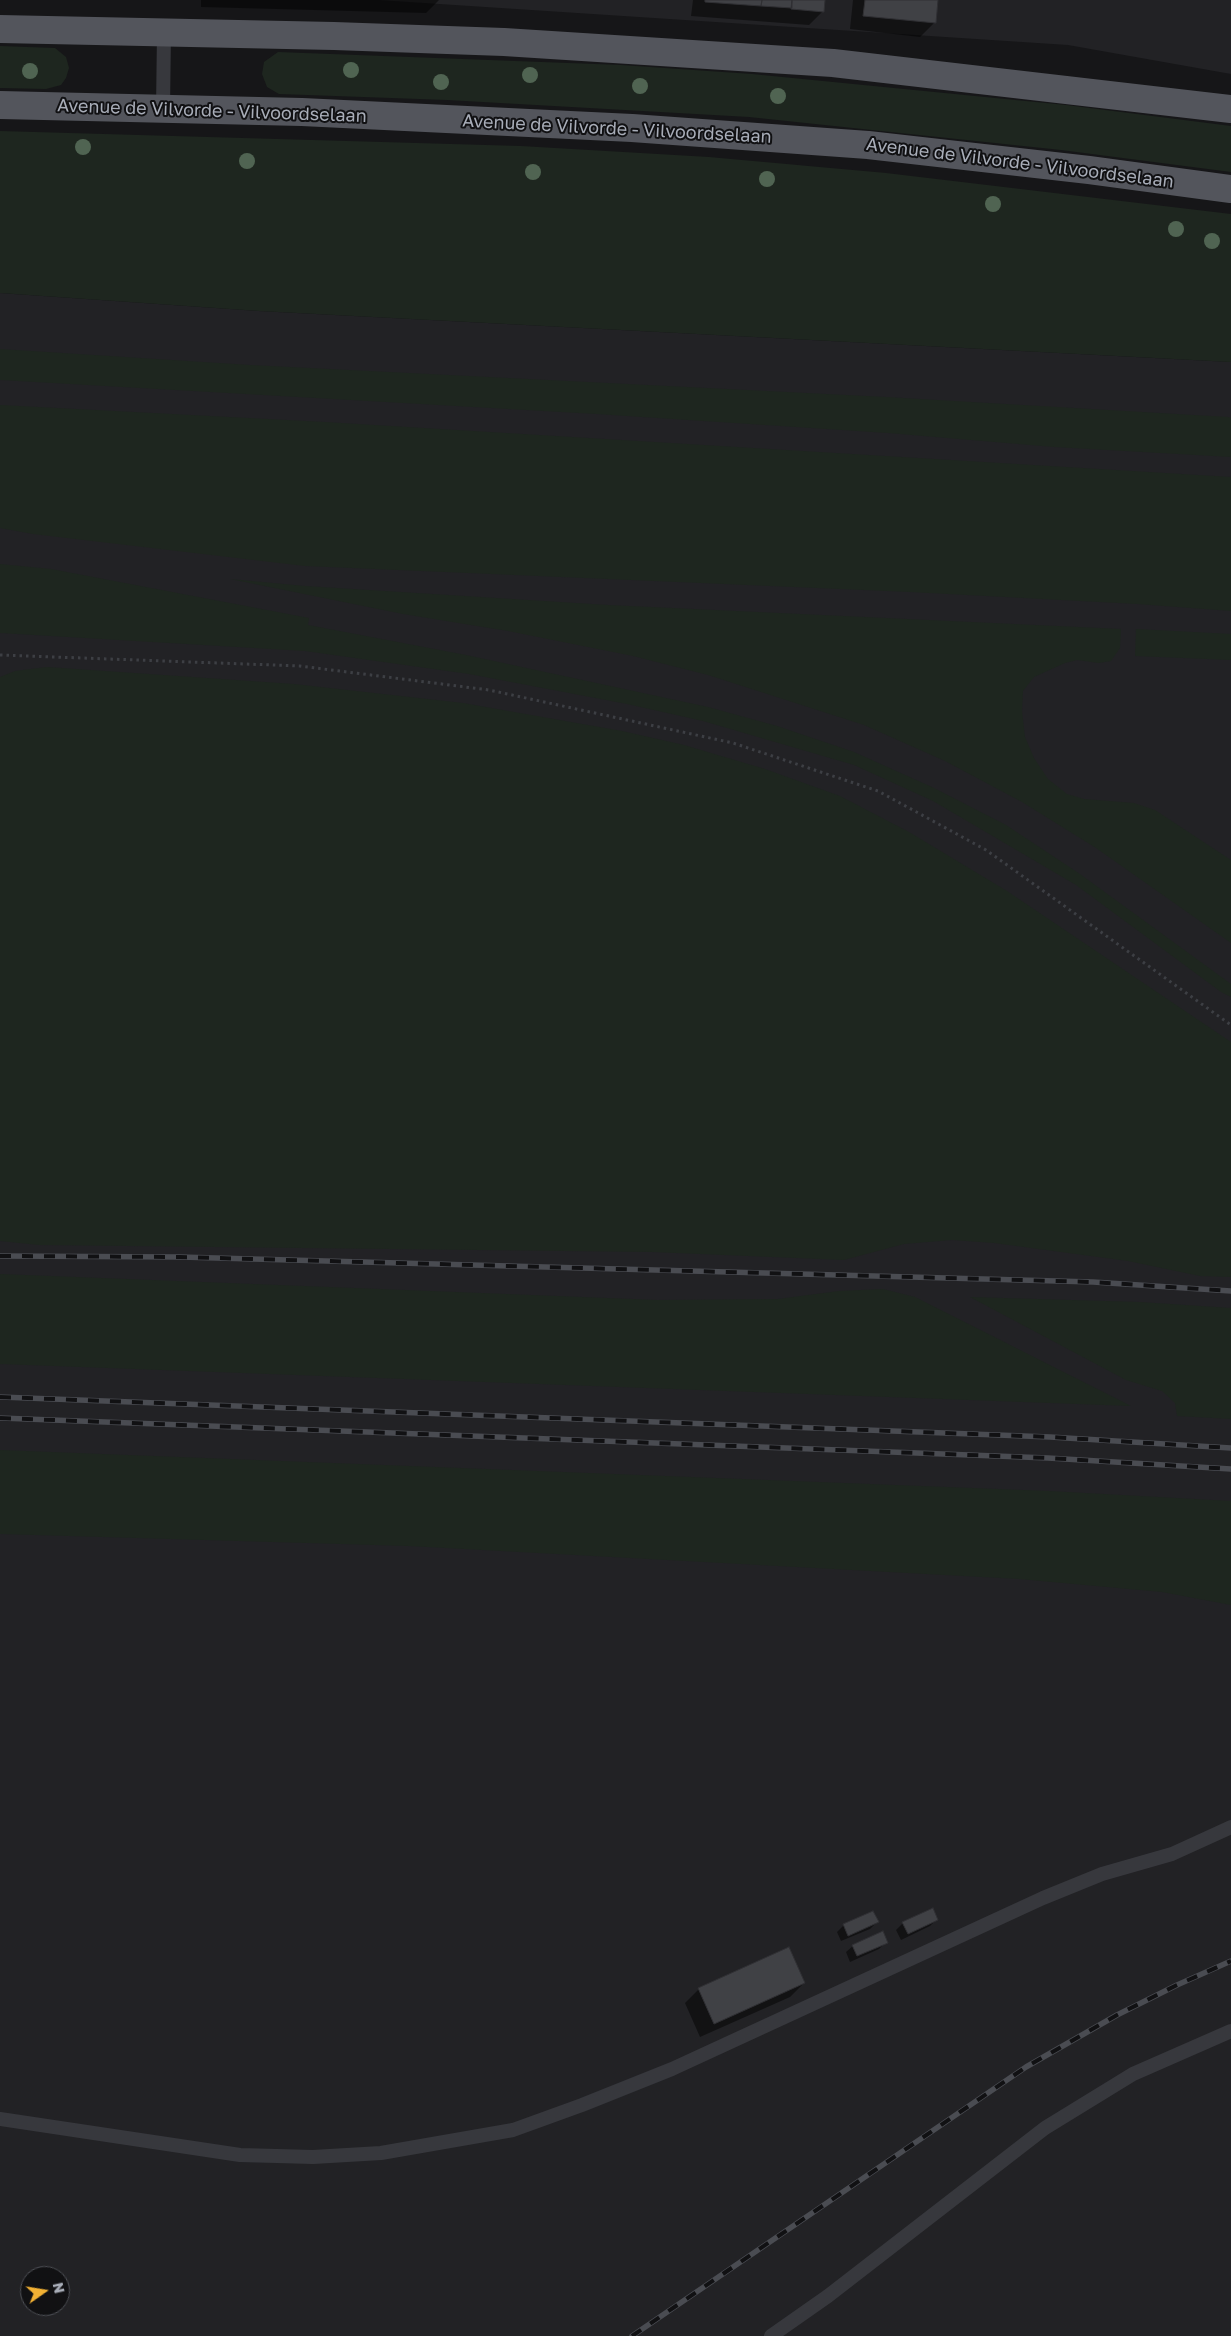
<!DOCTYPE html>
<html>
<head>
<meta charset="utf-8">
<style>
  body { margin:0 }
  #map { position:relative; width:1231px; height:2336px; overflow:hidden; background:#161618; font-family:"Golos Text",sans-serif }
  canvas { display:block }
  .north { position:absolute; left:20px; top:2266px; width:50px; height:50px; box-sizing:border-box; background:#111113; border:1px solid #4d4f55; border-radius:50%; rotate:77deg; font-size:14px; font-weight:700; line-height:20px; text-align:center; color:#a8adb8 }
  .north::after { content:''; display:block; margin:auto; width:18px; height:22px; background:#f2b134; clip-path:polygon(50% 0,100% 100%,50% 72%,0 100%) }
</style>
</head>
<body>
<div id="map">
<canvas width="1231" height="2336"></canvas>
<div class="north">N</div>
</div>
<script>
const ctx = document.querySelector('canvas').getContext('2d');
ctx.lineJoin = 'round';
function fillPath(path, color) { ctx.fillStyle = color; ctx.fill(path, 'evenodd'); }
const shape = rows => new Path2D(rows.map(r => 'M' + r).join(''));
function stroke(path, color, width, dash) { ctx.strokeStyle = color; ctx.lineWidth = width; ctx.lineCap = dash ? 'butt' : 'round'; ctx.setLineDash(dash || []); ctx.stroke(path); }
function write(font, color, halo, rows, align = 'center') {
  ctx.font = font + ' "Golos Text",sans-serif'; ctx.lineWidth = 4; ctx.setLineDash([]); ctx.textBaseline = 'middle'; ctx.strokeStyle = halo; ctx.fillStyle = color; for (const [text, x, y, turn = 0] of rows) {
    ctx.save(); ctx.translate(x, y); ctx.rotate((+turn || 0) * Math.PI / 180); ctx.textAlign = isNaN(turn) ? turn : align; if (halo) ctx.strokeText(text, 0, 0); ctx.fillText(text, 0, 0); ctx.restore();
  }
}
fillPath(shape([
  [378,0,1231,0,1231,74,1068,45],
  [0,293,259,311,1231,362,1231,2336,0,2336],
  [30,2276,60,2276,60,2306,30,2306]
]), '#222225');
fillPath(shape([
  [0,46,55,48,66,57,69,68,66,78,61,85,46,89,0,88],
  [278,52,621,65,752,74,1066,105,1231,126,1231,172,1061,150,749,117,447,100,279,94,267,87,262,74,264,62],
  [0,131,521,146,709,157,886,173,1231,214,1231,362,259,311,0,293],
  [0,349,250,365,886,397,1228,417,1231,418,1231,457,1054,447,888,433,596,414,0,380],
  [0,405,325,422,1231,477,1231,611,1137,604,910,592,305,566,33,534,0,528],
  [0,564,51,569,309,618,308,625,466,655,708,707,777,726,854,752,934,788,1006,825,1080,874,1231,984,1231,997,1221,992,1076,885,933,801,854,765,703,721,627,704,469,674,305,651,0,633],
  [230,579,305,586,608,605,1121,629,1120,648,1111,661,1099,663,1077,660,1065,663,1034,677,1023,691,1022,711,1025,737,1034,758,1048,779,1067,794,1084,799,1134,803,1155,810,1231,860,1231,943,1096,848,1022,802,945,761,864,725,708,675,633,656,508,631,403,614],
  [1136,629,1231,634,1231,660,1135,656],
  [47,667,294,684,463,703,622,731,684,745,765,769,840,796,909,832,1007,891,1231,1042,1231,1277,1200,1276,1128,1261,994,1243,952,1240,904,1244,844,1260,652,1252,39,1245,0,1241,0,677,15,671],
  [0,1274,658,1300,778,1299,839,1291,883,1289,915,1297,1131,1406,0,1364],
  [970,1297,1140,1302,1231,1308,1231,1419,1177,1416,1175,1403,1162,1391,1126,1380],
  [0,1450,1049,1491,1231,1501,1231,1605,1162,1592,1019,1579,408,1546,0,1534]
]), '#1e261f');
fillPath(shape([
  [201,0,439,0,426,13,201,7],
  [693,0,823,0,823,11,809,25,691,16],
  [853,0,937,0,934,23,920,37,850,29],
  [936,1920,930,1926,901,1940,896,1930,903,1923],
  [877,1922,870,1929,841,1941,837,1932,844,1925],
  [886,1942,879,1949,850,1962,846,1952,853,1946],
  [804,1983,790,1997,700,2037,685,2003,699,1989]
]), '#0007');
const building = shape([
  [705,0,762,0,761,6,705,2,705,0],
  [762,0,792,0,792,8,761,6,762,0],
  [792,0,825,0,824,12,791,9,792,0],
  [865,0,938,0,936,23,863,16,865,0],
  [933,1908,938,1920,908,1934,902,1922,933,1908],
  [873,1911,879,1922,848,1936,843,1924,873,1911],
  [883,1931,888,1943,857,1956,852,1945,883,1931],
  [789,1947,805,1983,714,2024,698,1988,789,1947]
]);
fillPath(building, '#404145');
stroke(building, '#303034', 1);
stroke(shape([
  [0,655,300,666,489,690,733,743,878,791,986,850,1231,1025]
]), '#3d3f44', 3, [2.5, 4]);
stroke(shape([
  [163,109,164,32],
  [0,2119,240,2155,313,2157,381,2153,513,2130,582,2105,672,2069,1043,1898,1102,1874,1172,1854,1231,1827],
  [771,2336,828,2296,1045,2128,1133,2074,1231,2031]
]), '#37383d', 14);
stroke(shape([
  [0,29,334,36,504,42,833,63,1231,109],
  [0,105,302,112,632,128,868,145,1089,170,1231,189]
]), '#53555c', 28);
const rail = shape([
  [0,1256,180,1257,1093,1282,1231,1291],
  [0,1397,1050,1437,1231,1448],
  [0,1418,1048,1458,1231,1469],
  [632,2336,1026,2067,1117,2015,1177,1985,1231,1961]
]);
stroke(rail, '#4a4c52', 5.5);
stroke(rail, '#111113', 4, [11]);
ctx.fillStyle = '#506452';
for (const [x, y] of [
  [351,70],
  [30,71],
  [530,75],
  [441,82],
  [640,86],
  [778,96],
  [83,147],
  [247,161],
  [533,172],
  [767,179],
  [993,204],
  [1176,229],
  [1212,241]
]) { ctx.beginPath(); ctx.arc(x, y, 8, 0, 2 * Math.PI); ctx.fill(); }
write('18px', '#a8adb8', '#111113', [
  ["Avenue de Vilvorde - Vilvoordselaan",212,111,2],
  ["Avenue de Vilvorde - Vilvoordselaan",617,129,3],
  ["Avenue de Vilvorde - Vilvoordselaan",1020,163,7]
]);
</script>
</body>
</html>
